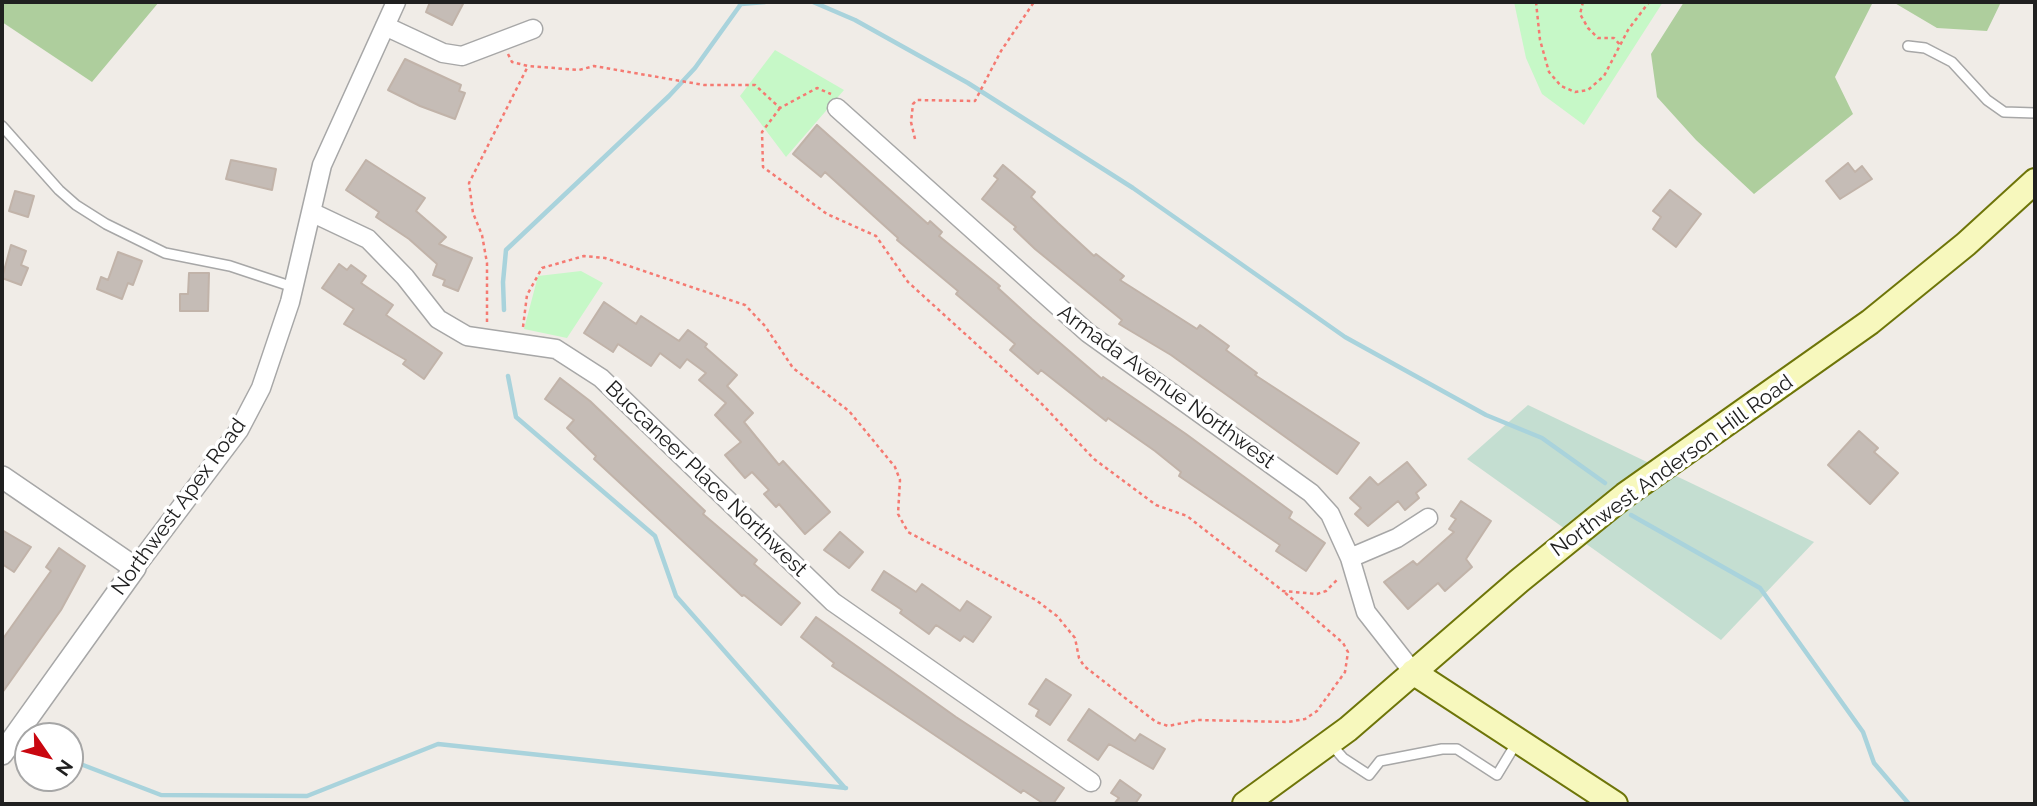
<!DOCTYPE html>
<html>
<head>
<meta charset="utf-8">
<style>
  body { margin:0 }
  #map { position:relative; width:2037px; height:806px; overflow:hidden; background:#f0ece7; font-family:Raleway,sans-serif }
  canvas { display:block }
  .frame { position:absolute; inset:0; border:4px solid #202020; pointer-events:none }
  .north { position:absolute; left:14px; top:722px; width:70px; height:70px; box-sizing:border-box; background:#fff; border:2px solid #a6a6a6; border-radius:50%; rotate:125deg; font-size:19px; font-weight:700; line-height:28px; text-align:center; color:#202020 }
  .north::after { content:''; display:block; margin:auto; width:24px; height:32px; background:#c90710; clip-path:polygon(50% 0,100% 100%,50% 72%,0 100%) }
</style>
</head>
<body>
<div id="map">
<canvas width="2037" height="806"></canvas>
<div class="frame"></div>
<div class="north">N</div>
</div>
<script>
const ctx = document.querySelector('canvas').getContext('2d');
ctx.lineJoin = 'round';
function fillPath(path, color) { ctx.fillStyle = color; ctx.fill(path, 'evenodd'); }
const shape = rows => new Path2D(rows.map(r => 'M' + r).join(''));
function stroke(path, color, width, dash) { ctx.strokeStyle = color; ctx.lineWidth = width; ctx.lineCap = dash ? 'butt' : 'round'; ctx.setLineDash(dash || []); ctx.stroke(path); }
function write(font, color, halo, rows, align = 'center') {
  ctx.font = font + ' Raleway,sans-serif'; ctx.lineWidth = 7; ctx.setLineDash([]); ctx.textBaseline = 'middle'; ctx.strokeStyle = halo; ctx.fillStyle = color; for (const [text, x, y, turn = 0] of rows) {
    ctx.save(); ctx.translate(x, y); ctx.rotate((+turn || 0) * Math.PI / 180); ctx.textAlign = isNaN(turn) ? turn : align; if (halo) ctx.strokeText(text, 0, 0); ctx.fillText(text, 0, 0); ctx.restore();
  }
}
fillPath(shape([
  [2,2,159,2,92,82,2,22],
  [1684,2,1873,2,1835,77,1853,114,1754,194,1696,140,1657,97,1651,54],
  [1893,2,2001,2,1987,31,1937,28]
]), '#aece9d');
fillPath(shape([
  [1528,405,1814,542,1721,640,1467,459]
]), '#c4ded1');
fillPath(shape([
  [1514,2,1663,2,1584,125,1542,94,1526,58],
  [775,50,844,90,786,157,740,96],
  [581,271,603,283,567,338,524,329,538,276]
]), '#c6f8c7');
stroke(shape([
  [738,2,741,4,765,2],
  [813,2,855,20,968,83,1133,188,1345,337,1486,415,1542,438,1605,483],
  [504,310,503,282,506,250,669,96,695,68,741,4],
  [508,376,516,417,655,536,676,596,845,788],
  [1631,515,1760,588,1863,732,1874,763,1909,804],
  [70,760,161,795,307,796,438,744,846,788]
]), '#a9d3dc', 4.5);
const building = shape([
  [430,2,464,2,452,25,426,12,430,2],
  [405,59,461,85,459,91,465,93,455,119,420,106,388,90,405,59],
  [817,125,928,224,930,221,942,232,939,236,1000,286,998,288,1032,319,1102,379,1103,377,1186,434,1292,512,1289,518,1325,543,1306,571,1276,551,1280,545,1179,476,1181,472,1155,451,1108,418,1106,421,1041,370,1038,374,1010,350,1015,344,956,294,958,291,897,240,898,238,825,172,821,177,793,154,817,125],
  [231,160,276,169,272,190,226,179,231,160],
  [366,160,425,198,416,211,446,237,439,244,472,258,458,291,443,285,445,280,433,275,437,264,409,239,376,217,379,212,346,190,366,160],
  [1848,163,1855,172,1862,166,1872,179,1840,199,1826,181,1848,163],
  [1003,165,1035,192,1031,197,1058,223,1094,256,1096,254,1124,276,1120,280,1197,329,1200,325,1229,346,1226,350,1257,373,1255,375,1359,443,1337,474,1171,355,1119,324,1122,320,1035,249,1014,229,1016,227,982,199,998,179,994,176,1003,165],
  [1670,190,1701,214,1676,247,1653,229,1661,217,1653,211,1670,190],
  [15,191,34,196,28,217,9,211,15,191],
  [11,245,26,251,21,265,28,268,21,285,2,278,11,245],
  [118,252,142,261,133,285,128,283,122,299,97,289,101,277,108,280,118,252],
  [339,264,347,270,351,265,366,276,361,283,393,305,386,315,442,353,424,379,403,364,406,360,344,324,354,309,322,288,339,264],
  [189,273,209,273,208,311,180,311,180,294,188,294,189,273],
  [604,302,636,324,641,316,679,341,688,330,707,344,705,347,737,375,727,386,753,413,744,422,779,465,783,461,830,512,805,534,779,504,776,507,764,494,769,490,752,472,745,478,725,455,741,442,715,415,726,403,699,380,706,373,687,359,680,368,660,353,651,366,618,344,613,352,584,333,604,302],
  [560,378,590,401,705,511,703,514,757,560,754,564,800,603,781,625,744,595,742,596,594,459,596,456,567,428,574,420,545,399,560,378],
  [1859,431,1878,448,1874,452,1898,473,1870,504,1828,465,1859,431],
  [1407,462,1426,485,1416,493,1419,498,1405,510,1398,501,1368,526,1355,514,1361,508,1350,498,1370,477,1378,485,1407,462],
  [1461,501,1491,521,1466,559,1472,567,1445,591,1438,583,1408,609,1384,582,1413,561,1417,565,1454,532,1449,529,1456,519,1451,516,1461,501],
  [2,530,31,547,14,572,2,564,2,530],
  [840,532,863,552,849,568,824,550,840,532],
  [59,548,85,566,61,610,2,693,2,640,51,571,46,567,59,548],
  [884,571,916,592,922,584,960,611,967,601,991,617,973,642,964,636,960,641,936,625,929,634,900,613,902,610,872,590,884,571],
  [816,617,956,717,1064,788,1053,804,1044,804,1023,790,1021,793,832,666,834,663,801,637,816,617],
  [1046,679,1071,695,1050,725,1036,716,1039,710,1029,704,1046,679],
  [1089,709,1135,741,1140,734,1165,749,1153,769,1109,744,1098,760,1068,740,1089,709],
  [1120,780,1141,795,1135,804,1114,804,1119,798,1111,793,1120,780]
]);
fillPath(building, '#c5bcb6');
stroke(building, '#c1b3a9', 2);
const service = shape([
  [1908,46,1925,48,1952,62,1987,100,2004,112,2035,113],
  [2,126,59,190,76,205,106,224,165,253,230,266,293,287],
  [1331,744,1343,758,1369,775,1380,761,1442,749,1457,749,1497,775,1517,742]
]);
const minor = shape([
  [385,26,443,53,462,56,533,29],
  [837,108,1088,333,1311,493,1330,514,1350,558,1366,612,1413,672],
  [311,212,368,239,405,277,438,319,467,336,556,349,601,378,833,602,1091,782],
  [1350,558,1397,538,1428,518],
  [135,568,239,430,261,388,290,302,322,165,396,2]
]);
const tertiary = shape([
  [2,477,135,568,2,754]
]);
const secondary = shape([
  [1413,672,1615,804],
  [1245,804,1348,729,1519,581,1625,495,1870,322,1966,244,2035,181]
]);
stroke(service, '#a7a7a7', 12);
stroke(minor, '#a7a7a7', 21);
stroke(tertiary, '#a7a7a7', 24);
stroke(secondary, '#6e7509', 28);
stroke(shape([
  [1536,2,1540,40,1549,72,1561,86,1575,92,1588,90,1604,76,1628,30,1649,2],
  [1583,2,1580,14,1588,28,1598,38,1614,38,1621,46],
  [508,54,512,62,528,66,579,70,594,66,704,85,755,85,780,108,817,88,831,94],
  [780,108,762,132,763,167,827,214,876,236,908,282,1040,402,1094,459,1156,505,1187,516,1283,591,1317,594,1326,591,1338,579],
  [915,139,911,122,913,104,917,100,975,101,1001,51,1034,2],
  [487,322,487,263,482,235,473,213,469,183,528,66],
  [523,327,527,295,542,268,584,256,605,258,745,305,765,326,793,368,849,411,895,467,900,480,898,514,908,532,1036,600,1057,616,1075,638,1079,658,1084,666,1156,722,1168,726,1198,720,1288,722,1305,719,1317,711,1345,672,1348,652,1343,643,1283,591]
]), '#f57a72', 2.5, [3.5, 3.5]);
stroke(service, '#fff', 9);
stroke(minor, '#fff', 18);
stroke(tertiary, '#fff', 21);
stroke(secondary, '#f7f8bd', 24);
write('21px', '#202020', '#fff', [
  ["Armada Avenue Northwest",1166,387,36],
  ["Northwest Anderson Hill Road",1672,466,-36],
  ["Buccaneer Place Northwest",706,479,44],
  ["Northwest Apex Road",179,507,-54]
]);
</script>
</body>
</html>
